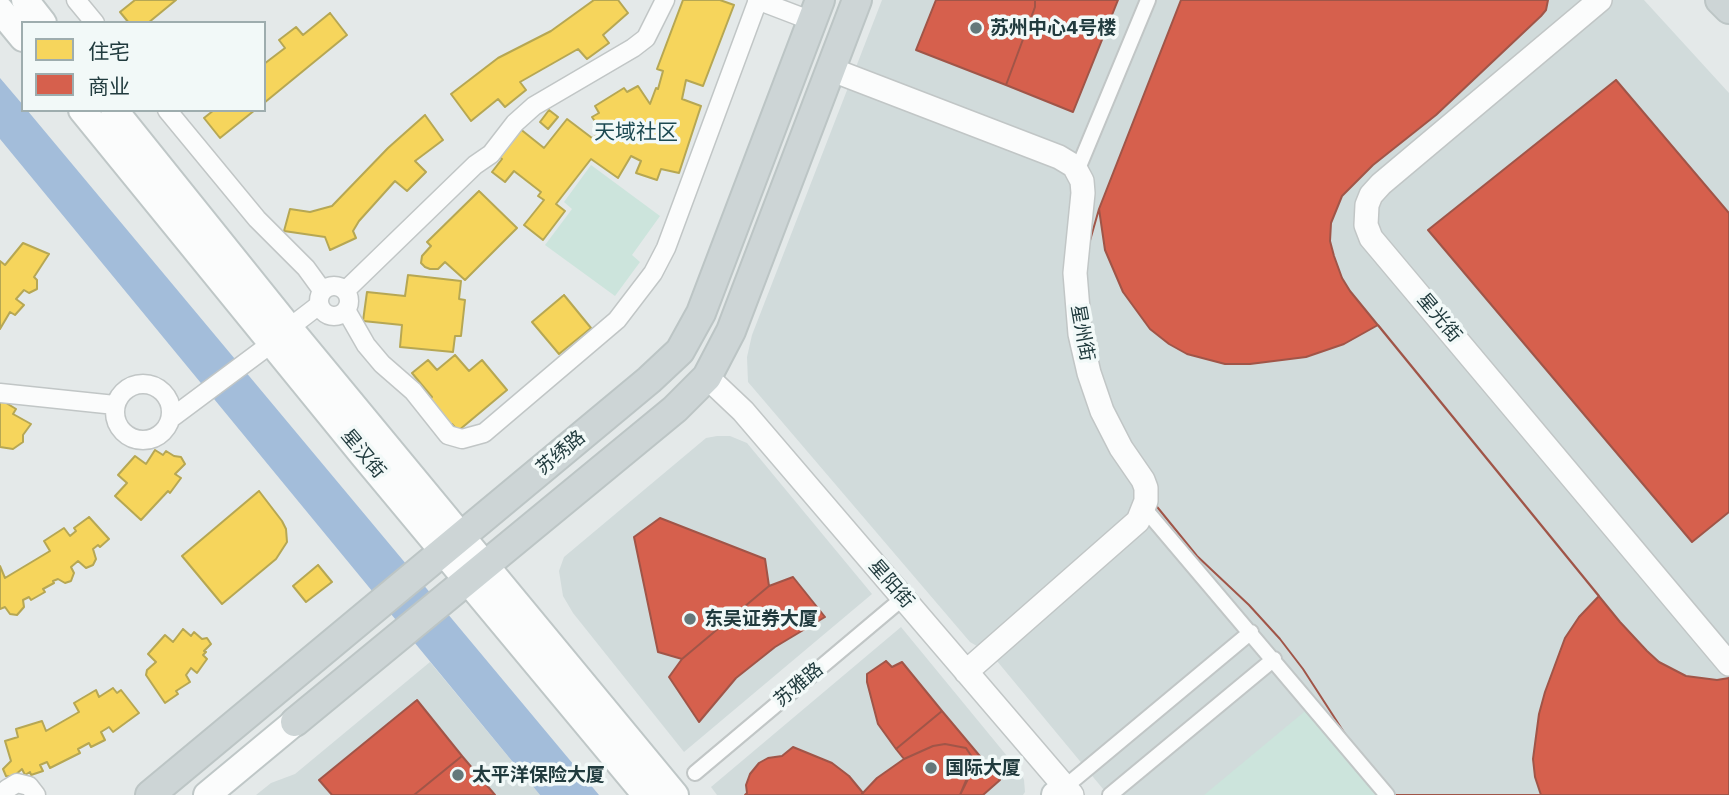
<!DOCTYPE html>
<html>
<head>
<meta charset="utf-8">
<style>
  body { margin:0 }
  #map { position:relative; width:1729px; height:795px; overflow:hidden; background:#e4e9e9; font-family:"Work Sans","Noto Sans SC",sans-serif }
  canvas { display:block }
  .legend { position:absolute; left:21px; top:21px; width:245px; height:91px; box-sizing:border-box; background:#f2f9f8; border:2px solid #9eadae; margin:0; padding:9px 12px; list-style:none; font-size:21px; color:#213b3e }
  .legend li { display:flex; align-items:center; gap:14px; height:35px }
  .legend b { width:35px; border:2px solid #9eadae }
</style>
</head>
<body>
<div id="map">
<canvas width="1729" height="795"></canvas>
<ul class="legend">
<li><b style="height:19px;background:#f6d55c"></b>住宅</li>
<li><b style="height:19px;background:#d6604d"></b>商业</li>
</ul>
</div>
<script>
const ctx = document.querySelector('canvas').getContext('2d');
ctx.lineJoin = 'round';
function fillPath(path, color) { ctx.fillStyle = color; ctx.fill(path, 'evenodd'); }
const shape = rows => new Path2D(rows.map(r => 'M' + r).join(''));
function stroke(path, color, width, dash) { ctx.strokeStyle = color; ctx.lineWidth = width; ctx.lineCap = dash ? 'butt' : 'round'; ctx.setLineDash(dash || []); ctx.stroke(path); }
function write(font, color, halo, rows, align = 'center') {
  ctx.font = font + ' "Work Sans","Noto Sans SC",sans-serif'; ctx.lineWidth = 7; ctx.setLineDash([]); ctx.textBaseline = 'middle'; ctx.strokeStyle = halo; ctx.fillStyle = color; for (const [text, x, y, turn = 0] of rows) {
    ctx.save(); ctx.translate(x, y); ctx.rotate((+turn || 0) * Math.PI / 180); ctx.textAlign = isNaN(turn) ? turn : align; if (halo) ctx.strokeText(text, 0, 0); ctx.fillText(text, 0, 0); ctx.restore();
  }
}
fillPath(shape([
  [882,0,1644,0,1729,93,1729,795,1108,795,992,655,970,642,748,382,747,357,752,335],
  [717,436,730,436,747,443,872,594,684,752,573,613,563,596,559,571,564,557,706,438],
  [901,627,1021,773,1024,780,1025,792,1023,795,717,795,711,787],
  [430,662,540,795,256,795,271,783,295,774]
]), '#d1dbdb');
fillPath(shape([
  [591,165,660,216,632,255,640,262,615,296,545,245,572,209,564,202],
  [1310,707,1387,795,1204,795]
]), '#cce4dc');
fillPath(shape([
  [0,78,23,105,23,110,27,110,599,795,540,795,0,139]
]), '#a3bdda');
const homes = shape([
  [135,0,176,0,148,23,129,23,120,12,135,0],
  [594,0,618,0,628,13,603,35,609,43,587,59,578,49,520,82,526,90,505,107,498,99,471,121,451,94,498,58,551,31,594,0],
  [683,0,720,0,734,5,703,86,686,80,682,99,701,106,679,173,661,169,657,180,636,173,641,161,631,156,618,178,591,159,556,204,565,211,543,240,524,225,544,200,538,196,541,192,514,171,505,182,492,172,502,159,498,156,519,128,544,148,567,119,592,138,602,132,592,117,599,113,595,106,624,88,627,92,638,86,650,104,656,88,658,89,663,71,657,69,683,0],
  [330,13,347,35,264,103,264,64,285,48,279,40,296,27,303,35,330,13],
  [214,110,255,110,220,138,204,118,214,110],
  [549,110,558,117,548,129,540,122,549,110],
  [425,115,443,140,415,161,426,172,407,191,395,181,359,221,353,231,356,238,330,250,325,237,284,231,290,209,310,212,332,206,388,148,425,115],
  [479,191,517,228,465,280,445,262,438,269,430,269,425,267,421,263,422,256,431,246,427,242,479,191],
  [23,243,49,254,34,277,37,280,37,289,29,293,24,290,16,299,24,305,15,315,10,312,0,329,0,261,5,265,23,243],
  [408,275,461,281,459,299,465,300,461,336,455,336,453,352,400,347,402,325,363,321,367,292,405,296,408,275],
  [564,295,591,328,559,354,532,322,564,295],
  [455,355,469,371,482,360,507,390,458,431,452,424,447,427,426,402,432,397,412,373,428,360,437,370,455,355],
  [0,399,16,409,13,414,31,424,23,435,23,442,13,449,0,447,0,399],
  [155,450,163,455,166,451,174,456,181,457,185,464,175,474,181,478,170,493,168,491,141,520,115,496,127,483,118,475,135,456,146,464,155,450],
  [259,491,282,521,286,529,287,542,276,559,222,604,182,556,259,491],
  [89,517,109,539,100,547,98,545,93,549,96,559,93,565,86,568,78,561,71,567,74,573,71,581,65,583,58,579,53,581,54,583,43,589,45,592,31,600,29,597,23,600,24,607,17,615,10,614,5,607,0,609,0,566,5,578,50,551,44,541,64,528,70,536,76,531,74,528,89,517],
  [318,565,332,582,306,602,293,586,318,565],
  [183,629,191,636,194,632,202,639,207,638,211,644,204,651,206,652,203,655,207,659,197,673,191,668,186,675,190,682,176,691,178,694,165,703,146,675,147,670,156,662,148,654,165,635,173,642,183,629],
  [113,688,117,693,121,690,139,713,113,732,109,727,101,732,105,740,91,747,89,743,78,749,80,753,50,768,47,762,40,765,43,771,31,775,30,772,25,775,22,769,13,777,6,776,3,769,11,761,5,741,18,737,16,729,42,721,46,731,79,712,74,703,96,690,99,697,113,688]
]);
fillPath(homes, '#f6d55c');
stroke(homes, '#b6a753', 2);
const shops = shape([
  [936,0,1035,0,1035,7,1006,85,916,50,936,0],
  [1035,0,1118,0,1073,112,1006,85,1035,7,1035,0],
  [1181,0,1548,0,1546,10,1541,16,1436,115,1373,165,1342,196,1331,223,1330,241,1334,256,1342,278,1350,291,1620,622,1647,651,1659,662,1686,676,1717,680,1729,678,1729,795,1390,795,1347,737,1303,669,1280,639,1249,605,1197,556,1158,508,1134,473,1099,404,1084,285,1089,244,1099,209,1181,0],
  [1616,80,1729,213,1729,512,1692,542,1428,230,1616,80],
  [1099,209,1105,250,1123,292,1150,329,1169,344,1187,354,1225,364,1250,364,1306,357,1344,344,1378,325,1599,596,1579,617,1565,638,1545,692,1539,714,1533,759,1535,777,1541,795,1390,795,1347,737,1303,669,1280,639,1249,605,1197,556,1158,508,1134,473,1099,404,1084,285,1089,244,1099,209],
  [660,518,765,559,769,586,682,659,658,652,634,537,660,518],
  [793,577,825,617,775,647,736,678,699,722,669,677,682,659,769,586,793,577],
  [886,661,892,667,902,662,942,711,896,749,878,724,867,682,867,674,886,661],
  [417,700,462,756,414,795,332,795,319,780,417,700],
  [942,711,1000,780,983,795,960,795,973,764,972,757,966,748,945,744,933,746,904,759,896,749,942,711],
  [945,744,966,748,972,757,972,771,960,795,861,795,877,778,904,759,933,746,945,744],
  [793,747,832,763,849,776,863,793,861,795,745,795,747,793,746,785,750,774,759,763,768,758,782,756,793,747],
  [462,756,495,795,414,795,462,756]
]);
fillPath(shops, '#d6604d');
stroke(shops, '#a05548', 2);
const pedestrian = shape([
  [1077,171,1148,0],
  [1144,508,1387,795],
  [695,773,903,598],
  [1065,787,1251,632],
  [1110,795,1274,659]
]);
const minor = shape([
  [76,0,95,23],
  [757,0,812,21],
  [167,110,257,219,306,268,322,290],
  '319 301a15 15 0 1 1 30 0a15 15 0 1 1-30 0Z',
  [345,291,475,165,491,154,515,123,534,106,633,48,646,38,665,0],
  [346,310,366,345,382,364,413,391,448,435,462,439,484,433,617,320,653,273,666,248,758,0],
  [289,328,319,305],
  '115 412a28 28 0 1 1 56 0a28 28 0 1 1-56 0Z',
  [0,393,115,405],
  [170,419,272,343],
  [3,795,7,789,17,783,29,786,36,795]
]);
const tertiary = shape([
  [1600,0,1381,184,1371,195,1367,205,1366,225,1371,238,1729,664],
  [830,69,1059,157,1074,166,1082,181,1083,193,1075,273,1080,334,1089,373,1102,411,1121,448,1143,480,1146,488,1146,501,1138,521,966,672],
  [707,377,743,411,1072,795]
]);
const secondary = shape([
  [25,0,43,23],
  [0,10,23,38],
  [82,110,363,455,646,795],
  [114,110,289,328,675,795],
  [207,795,295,722],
  [1055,795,1065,787]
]);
const primary = shape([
  [1720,0,1729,9],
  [295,722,675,409,707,377,731,331,857,0],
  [150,795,649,380,680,351,701,313,820,0]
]);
stroke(pedestrian, '#c1c6c6', 18);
stroke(minor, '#c1c6c6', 21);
stroke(tertiary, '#c1c6c6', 26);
stroke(secondary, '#bfc7c7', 30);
stroke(primary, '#bcc5c5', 32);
stroke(pedestrian, '#fbfcfc', 14);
stroke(minor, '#fbfcfc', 18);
stroke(tertiary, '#fbfcfc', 23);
stroke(secondary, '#fbfcfc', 26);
stroke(primary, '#cdd5d6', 28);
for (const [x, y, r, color] of [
  [976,28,7,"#65787a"],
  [690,619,7,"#65787a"],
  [931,768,7,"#65787a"],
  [458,775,7,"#65787a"]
]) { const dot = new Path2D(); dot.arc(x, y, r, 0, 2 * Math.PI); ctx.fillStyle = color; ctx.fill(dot); stroke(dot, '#f2f9f8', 2.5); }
write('bold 19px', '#213b3e', '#f2f9f8', [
  ["苏州中心4号楼",990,28],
  ["东吴证券大厦",704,619],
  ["国际大厦",945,768],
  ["太平洋保险大厦",472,775]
], 'left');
write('19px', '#213b3e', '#f2f9f8', [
  ["星光街",1439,318,50],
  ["星州街",1082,333,80],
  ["苏绣路",561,453,-40],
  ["星汉街",363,454,50],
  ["星阳街",891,584,49],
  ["苏雅路",799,685,-40]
]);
write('21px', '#1c4951', '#f2f9f8', [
  ["天域社区",636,133]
]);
</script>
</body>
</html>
